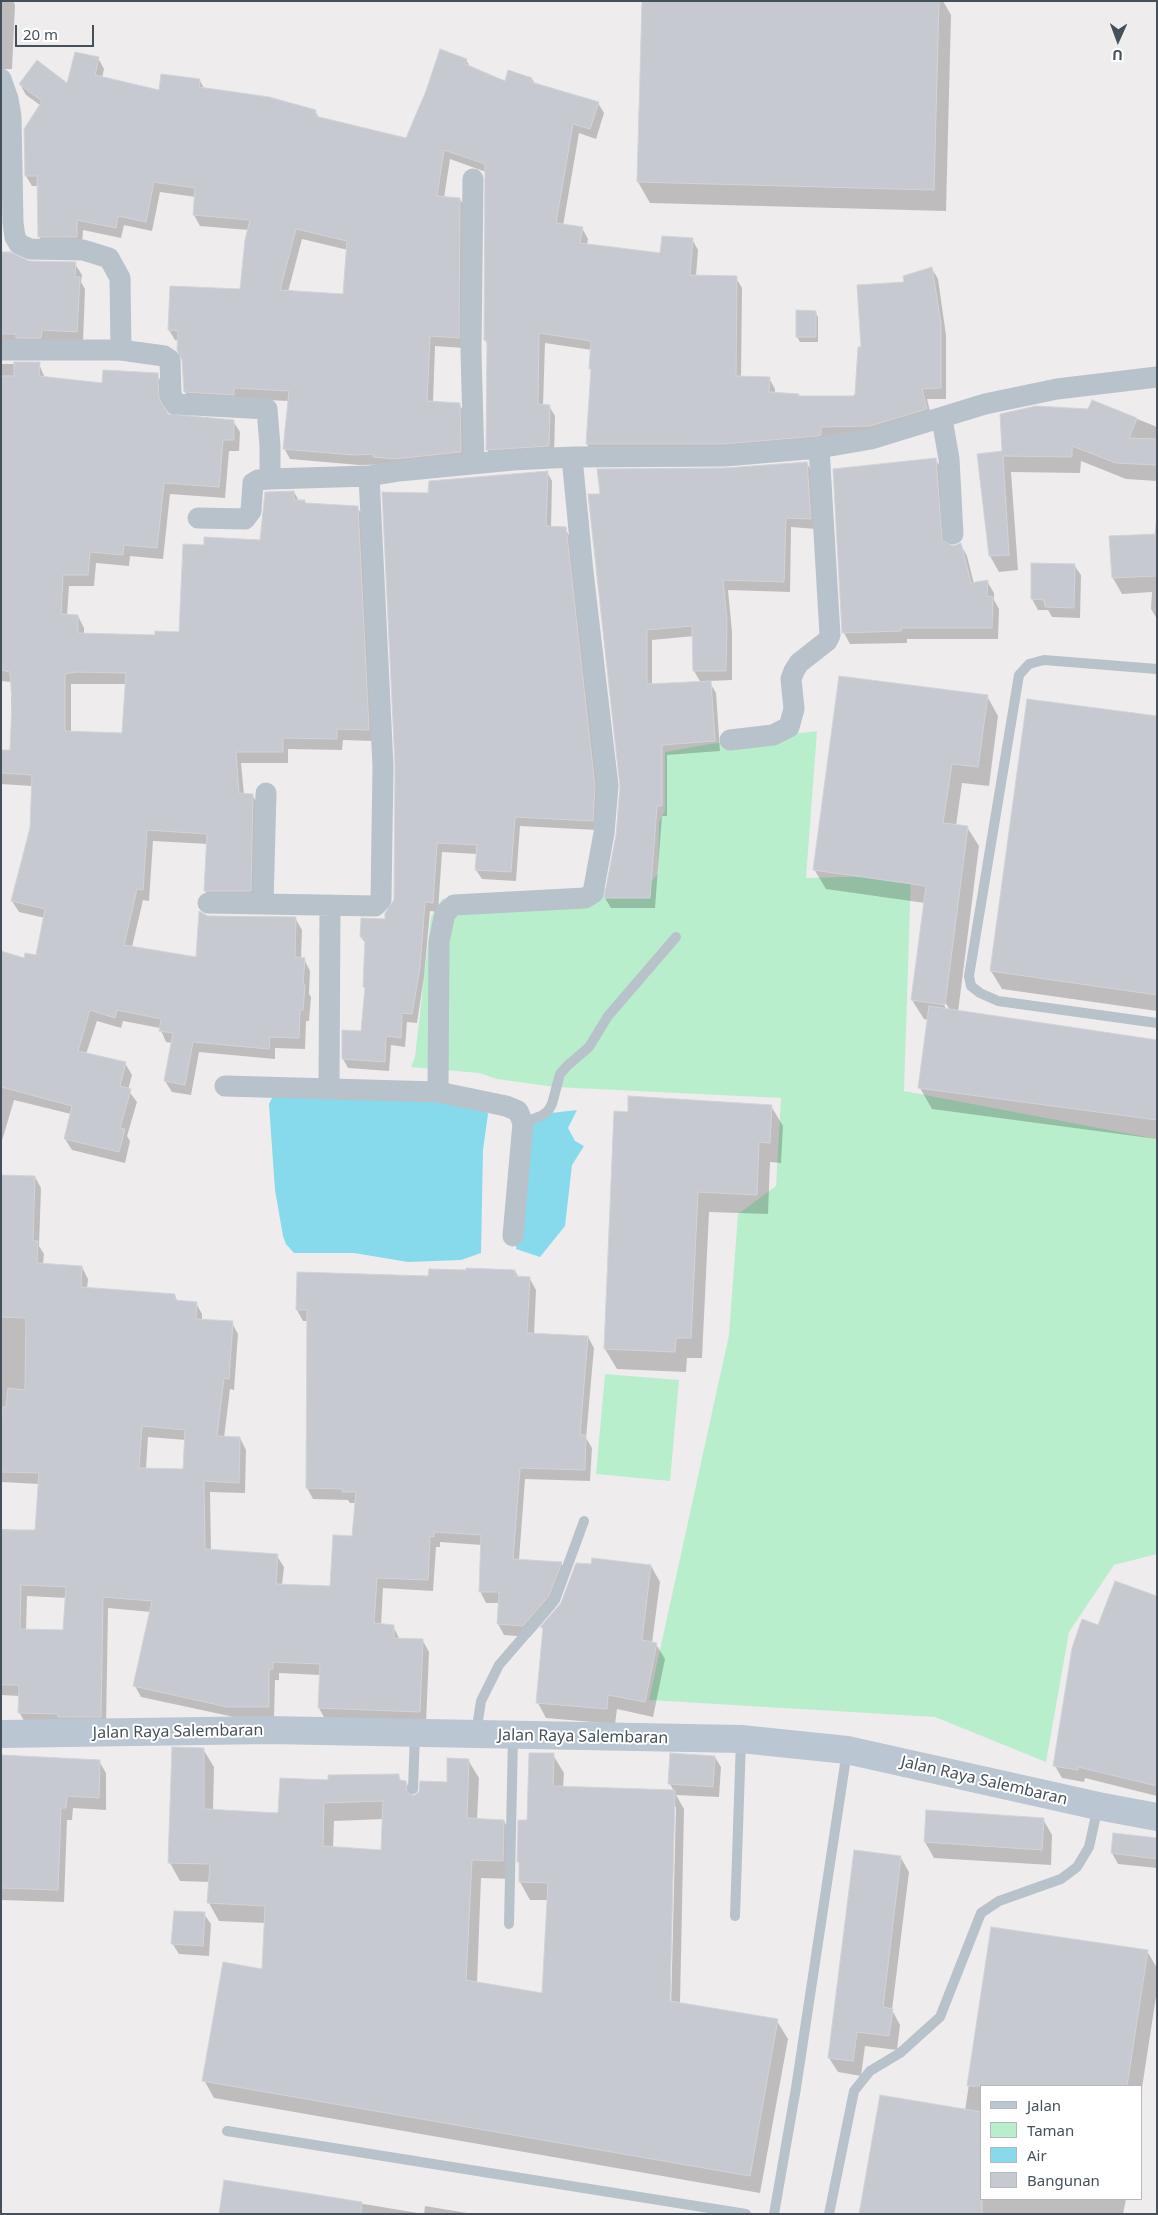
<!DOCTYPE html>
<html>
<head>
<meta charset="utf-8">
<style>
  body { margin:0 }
  #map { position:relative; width:1158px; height:2215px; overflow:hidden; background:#efeced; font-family:"Noto Sans",sans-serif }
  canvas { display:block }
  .frame { position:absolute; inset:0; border:2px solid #45515a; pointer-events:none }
  .legend { position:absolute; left:980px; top:2085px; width:162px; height:115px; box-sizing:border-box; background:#fff; border:1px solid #b5b9bd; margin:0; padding:6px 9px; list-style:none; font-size:15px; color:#45515a }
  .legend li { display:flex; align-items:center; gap:10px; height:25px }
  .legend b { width:25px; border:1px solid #b5b9bd }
  .north { position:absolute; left:1093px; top:15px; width:50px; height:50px; -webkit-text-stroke:4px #fff; paint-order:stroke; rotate:182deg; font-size:14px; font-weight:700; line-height:20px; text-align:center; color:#45515a }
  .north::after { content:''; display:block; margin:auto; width:18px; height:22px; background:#45515a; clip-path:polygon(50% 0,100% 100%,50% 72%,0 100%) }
  .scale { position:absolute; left:15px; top:25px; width:79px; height:22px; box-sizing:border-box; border:2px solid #45515a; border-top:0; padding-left:6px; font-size:15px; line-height:18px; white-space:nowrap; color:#45515a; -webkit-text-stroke:4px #fff; paint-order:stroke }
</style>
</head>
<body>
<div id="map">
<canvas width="1158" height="2215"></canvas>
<div class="frame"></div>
<ul class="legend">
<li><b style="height:6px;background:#bac6d1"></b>Jalan</li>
<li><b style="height:14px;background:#b9eecc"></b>Taman</li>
<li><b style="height:14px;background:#86daec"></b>Air</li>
<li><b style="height:14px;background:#c6cad0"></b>Bangunan</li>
</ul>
<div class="north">U</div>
<div class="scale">20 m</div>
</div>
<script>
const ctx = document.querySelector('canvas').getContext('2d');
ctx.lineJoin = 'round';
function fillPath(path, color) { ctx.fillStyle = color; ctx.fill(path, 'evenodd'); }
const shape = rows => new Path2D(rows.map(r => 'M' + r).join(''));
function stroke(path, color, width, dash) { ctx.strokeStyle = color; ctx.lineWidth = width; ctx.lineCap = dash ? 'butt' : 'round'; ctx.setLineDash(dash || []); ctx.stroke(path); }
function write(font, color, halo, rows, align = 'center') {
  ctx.font = font + ' "Noto Sans",sans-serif'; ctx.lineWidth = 4; ctx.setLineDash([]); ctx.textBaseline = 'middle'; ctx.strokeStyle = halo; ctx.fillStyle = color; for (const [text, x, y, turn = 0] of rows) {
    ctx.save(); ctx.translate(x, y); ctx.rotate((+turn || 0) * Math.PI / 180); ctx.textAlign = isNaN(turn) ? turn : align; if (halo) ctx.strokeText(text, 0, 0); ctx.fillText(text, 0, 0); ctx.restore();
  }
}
fillPath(shape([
  [817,731,806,878,911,875,904,1091,1157,1139,1157,1554,1114,1565,1069,1632,1046,1762,935,1717,649,1700,729,1335,738,1214,776,1186,781,1098,555,1087,497,1079,479,1073,411,1067,415,1057,431,917,442,899,648,885,658,874,659,822,665,810,665,752,710,744],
  [605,1374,679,1380,670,1481,596,1474]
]), '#b9eecc');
fillPath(shape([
  [276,1090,481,1105,488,1114,483,1150,481,1253,461,1260,408,1262,354,1253,294,1253,286,1244,283,1236,275,1190,269,1104],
  [577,1110,568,1128,575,1141,584,1146,572,1165,565,1226,540,1257,516,1249,526,1126,551,1113]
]), '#86daec');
fillPath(shape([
  [1,1,13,1,15,5,12,69,1,69],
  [643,1,943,1,951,15,946,211,650,203,638,182],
  [98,58,104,69,102,78,160,92,200,81,205,90,315,111,319,118,406,140,466,60,470,67,506,83,532,79,535,84,598,103,604,113,596,139,579,133,563,226,582,228,588,239,587,245,662,255,692,239,698,250,696,276,736,278,742,288,741,377,769,378,775,389,775,393,799,397,854,397,857,394,862,348,906,283,932,269,938,279,946,335,946,399,927,399,932,419,826,445,593,455,587,444,592,372,592,350,545,343,543,406,549,406,555,416,554,456,493,460,487,450,488,346,485,340,486,172,450,159,444,198,460,199,466,209,464,348,435,346,433,403,459,404,465,414,466,463,359,465,290,459,284,448,289,401,240,399,191,402,185,392,184,359,179,341,175,340,169,330,241,291,249,230,200,226,194,215,196,197,160,192,152,231,124,225,121,238,83,230,82,247,45,247,39,236,38,186,32,186,26,176,40,105,26,95,20,84,68,85],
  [302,239,348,250,344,295,288,292],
  [1,253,29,263,75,264,82,275,81,282,85,289,83,342,1,350],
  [815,312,818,317,818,342,800,342,797,337],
  [1,364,39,364,45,378,103,384,157,375,164,386,165,411,168,416,233,421,240,432,239,451,229,451,225,498,170,494,163,559,130,556,129,566,96,563,94,586,69,586,67,616,78,616,84,628,84,634,156,636,180,633,205,547,262,542,294,492,299,501,304,501,306,504,357,507,364,518,374,741,343,740,342,750,288,749,288,763,241,763,244,795,253,796,259,807,257,902,212,902,205,891,208,844,153,841,149,901,143,900,132,947,197,958,207,917,295,918,302,930,301,959,304,959,310,971,309,994,311,997,309,1021,306,1021,305,1049,275,1048,275,1059,199,1052,191,1095,172,1092,165,1081,172,1043,166,1042,160,1028,123,1021,121,1028,97,1021,86,1054,125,1063,132,1075,128,1090,137,1102,127,1136,130,1141,125,1163,72,1150,65,1139,71,1114,14,1100,1,1144,1,953,25,959,37,957,45,918,19,912,12,901,31,828,32,786,1,784,1,751,11,752,11,682,1,681],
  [71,684,127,684,123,734,71,733],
  [1093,401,1157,427,1157,481,1126,479,1081,461,1080,473,1011,472,1018,570,999,572,990,556,1003,453,1089,410],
  [936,460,942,471,948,545,953,548,961,545,967,556,974,584,987,581,994,593,994,600,999,609,998,639,907,639,907,643,850,644,844,633],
  [807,463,812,473,816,529,791,527,790,592,728,590,732,632,732,680,709,681,716,693,720,751,667,755,667,816,662,816,655,908,611,908,605,898,618,835,622,787,601,495,725,470],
  [694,636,694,671,701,683,652,685,652,640],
  [547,472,552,481,551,528,565,529,571,538,600,796,597,830,520,826,516,881,482,879,476,870,477,854,442,852,438,912,430,911,424,977,417,1023,407,1022,405,1047,391,1045,389,1071,348,1068,343,1059,343,1031,362,1032,366,990,366,944,361,937,386,920,395,901,430,495],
  [1157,506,1157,619,1151,609,1152,592,1122,594,1113,578,1155,535],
  [1074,565,1081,575,1080,618,1052,617,1048,610,1038,610,1032,599],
  [987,696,998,716,989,786,962,783,956,826,967,827,979,846,958,1012,1157,1041,1157,1139,932,1109,920,1088,928,1020,924,1019,912,1000,925,903,826,889,814,869],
  [943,999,950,1010,947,1010,941,1000],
  [1157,717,1157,1011,1002,989,991,971],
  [771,1106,783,1126,781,1163,770,1162,768,1214,709,1212,702,1358,687,1358,686,1372,617,1369,605,1349,615,1113],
  [1,1176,35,1177,41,1188,39,1246,44,1254,43,1264,82,1267,88,1279,87,1289,175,1296,178,1302,196,1303,202,1314,202,1321,232,1323,238,1334,234,1390,230,1389,224,1438,240,1438,246,1450,245,1493,210,1492,211,1551,277,1556,284,1567,282,1585,331,1587,354,1537,356,1503,350,1503,348,1500,313,1499,307,1488,308,1321,303,1321,297,1310,430,1277,515,1271,519,1278,530,1279,536,1290,534,1335,588,1337,594,1348,586,1438,592,1448,590,1481,525,1479,519,1560,561,1563,567,1574,555,1608,530,1637,504,1635,498,1624,499,1603,486,1603,480,1591,482,1545,440,1542,440,1547,436,1547,433,1591,383,1588,381,1625,393,1626,400,1640,423,1641,429,1652,426,1723,325,1719,319,1708,320,1675,279,1673,279,1680,275,1680,274,1718,234,1717,141,1697,135,1686,151,1612,108,1608,106,1728,26,1724,19,1712,20,1696,1,1695,1,1529,36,1531,39,1484,1,1482],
  [148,1437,186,1440,185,1470,146,1469],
  [27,1596,67,1598,64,1631,26,1631],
  [651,1566,660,1582,652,1643,656,1644,665,1659,653,1717,617,1709,615,1724,546,1718,538,1703,544,1630,542,1628],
  [1157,1596,1157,1796,1085,1778,1084,1782,1062,1778,1055,1766,1098,1626],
  [203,1749,214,1767,213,1811,280,1815,330,1781,398,1775,402,1782,406,1782,414,1797,448,1783,468,1760,479,1778,477,1820,504,1821,514,1839,513,1879,481,1878,477,1983,543,1994,548,1900,530,1900,520,1882,521,1865,518,1861,528,1822,553,1755,564,1773,563,1787,674,1791,670,1784,715,1757,721,1767,719,1797,676,1795,684,1809,680,2004,777,2021,788,2039,760,2193,214,2098,204,2080,263,1970,266,1923,219,1921,209,1903,210,1882,180,1881,170,1863],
  [673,1807,676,1807,671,2007,669,2007],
  [384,1819,382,1852,333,1848,334,1821],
  [1,1755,99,1761,106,1773,106,1810,73,1808,72,1820,67,1820,64,1902,1,1900],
  [1043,1819,1052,1835,1051,1865,934,1858,925,1842],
  [1157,1839,1157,1868,1118,1864,1112,1853],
  [901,1858,909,1872,892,2010,900,2025,897,2050,865,2046,861,2076,838,2072,829,2058],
  [204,1914,211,1924,209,1956,179,1954,172,1943],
  [992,1928,1147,1951,1157,1968,1157,1990,1142,2088,1142,2086,982,2086,982,2199,1126,2199,1123,2214,861,2214,965,2111],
  [225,2181,424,2214,425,2206,473,2214,220,2214]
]), '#0003');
const building = shape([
  [642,1,939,1,934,190,637,182,642,1],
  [440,49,467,59,465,64,505,81,508,70,532,78,531,82,599,102,590,129,573,124,556,223,583,227,580,243,660,253,662,236,693,238,690,275,737,276,736,376,770,377,769,392,799,394,799,396,853,396,855,394,858,347,861,347,857,285,904,282,903,276,932,267,941,324,941,388,922,389,927,409,870,426,821,427,821,435,817,436,724,444,586,444,591,369,589,369,591,341,539,333,538,404,550,405,549,446,486,450,487,341,484,340,485,164,444,150,437,196,460,198,459,338,430,336,427,401,460,403,461,452,394,459,373,457,373,454,353,455,283,449,289,391,234,388,234,395,184,392,182,360,177,350,178,331,168,330,170,286,240,289,245,240,250,220,193,215,195,188,154,182,146,222,118,216,116,228,77,220,77,237,38,237,37,176,25,176,24,129,42,101,19,84,37,60,67,83,75,52,99,57,95,75,159,90,161,74,200,79,199,87,269,97,316,110,315,116,406,138,426,91,440,49],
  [296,229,347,241,343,294,280,290,296,229],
  [1,252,10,252,29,261,76,262,75,277,80,277,77,332,42,330,41,338,16,338,16,334,1,334,1,252],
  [796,310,816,311,816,337,796,337,796,310],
  [14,362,40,362,39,376,102,383,103,370,158,373,159,398,168,414,234,420,234,440,223,440,219,487,164,483,157,548,124,545,123,555,90,552,88,575,63,575,61,614,78,615,78,633,155,635,155,631,179,632,183,544,204,545,204,537,260,540,265,492,294,491,294,500,305,500,305,503,358,506,369,730,337,729,337,739,283,738,283,752,236,752,239,793,253,794,251,891,204,891,207,834,147,830,143,890,137,889,124,945,196,957,199,911,208,916,296,917,295,957,305,958,303,984,305,985,303,1010,300,1010,299,1038,270,1037,269,1049,193,1042,185,1085,164,1081,173,1033,159,1031,161,1019,117,1010,115,1018,90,1010,78,1051,126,1062,120,1086,131,1089,120,1128,125,1129,119,1152,64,1139,72,1106,1,1087,1,951,24,958,25,953,36,955,45,909,11,901,30,828,32,775,1,773,1,750,10,750,12,702,10,672,1,670,1,376,14,376,14,362],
  [76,672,126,673,122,733,65,731,65,674,76,672],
  [1092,400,1137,418,1129,438,1157,439,1157,465,1116,463,1072,446,1072,457,1003,456,1009,555,989,556,977,454,1002,451,1000,414,1036,406,1088,409,1092,400],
  [936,458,942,540,953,546,961,543,971,583,988,580,987,596,993,597,992,628,901,628,901,631,842,633,833,469,936,458],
  [807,462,811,519,786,518,784,582,723,580,727,621,726,671,693,671,692,626,647,630,647,684,711,681,715,741,662,745,662,806,657,806,650,898,604,898,616,835,620,787,588,494,600,494,597,469,725,468,807,462],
  [548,471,546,526,566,527,595,786,593,821,515,817,511,872,475,870,477,845,437,843,433,903,425,902,420,967,412,1014,402,1013,401,1038,386,1036,385,1062,342,1059,342,1030,361,1031,365,987,363,987,365,938,360,937,361,918,385,919,385,913,394,900,395,765,382,492,428,493,429,481,548,471],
  [1157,534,1157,576,1112,578,1109,536,1157,534],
  [1031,563,1075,564,1074,608,1045,607,1044,600,1031,599,1031,563],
  [839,676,988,695,978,767,952,764,943,823,968,826,945,1005,911,1000,926,886,813,870,839,676],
  [1027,699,1157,716,1157,995,990,971,1027,699],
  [929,1006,1157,1040,1157,1120,918,1088,929,1006],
  [628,1096,772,1105,770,1143,759,1142,757,1195,698,1192,691,1338,676,1338,675,1352,604,1349,614,1111,628,1112,628,1096],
  [1,1175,35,1176,33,1241,38,1241,37,1263,82,1266,81,1287,175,1294,175,1300,197,1302,196,1319,233,1321,229,1379,224,1378,217,1436,240,1437,239,1483,204,1481,205,1549,278,1554,276,1584,330,1586,333,1535,352,1536,356,1492,342,1492,343,1489,306,1488,307,1310,296,1310,297,1272,428,1276,429,1269,466,1270,466,1268,515,1270,515,1276,530,1277,527,1333,588,1336,580,1435,586,1435,585,1470,520,1468,513,1559,562,1562,549,1596,523,1626,497,1624,499,1592,479,1592,481,1535,434,1532,434,1537,430,1536,428,1580,377,1578,374,1623,394,1625,394,1638,423,1639,420,1712,318,1708,320,1664,273,1662,273,1669,269,1669,269,1707,227,1707,133,1686,152,1601,103,1597,101,1717,58,1717,58,1714,18,1713,19,1685,1,1685,1,1530,35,1530,39,1473,1,1472,1,1423,3,1407,6,1407,8,1388,25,1390,26,1318,1,1317,1,1175],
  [142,1426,185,1430,183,1469,139,1468,142,1426],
  [21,1585,66,1587,63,1630,20,1629,21,1585],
  [592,1558,651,1565,642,1640,657,1643,645,1702,608,1695,607,1709,536,1703,543,1628,540,1627,561,1603,576,1563,591,1564,592,1558],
  [1115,1581,1157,1596,1157,1786,1078,1767,1078,1770,1053,1766,1072,1648,1082,1619,1098,1625,1115,1581],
  [172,1747,204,1748,204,1809,278,1813,280,1778,328,1780,328,1775,399,1774,399,1780,406,1781,407,1792,413,1796,419,1792,420,1781,447,1782,447,1758,469,1759,467,1818,504,1820,503,1861,472,1860,466,1980,542,1993,548,1883,519,1882,519,1862,517,1862,518,1820,527,1820,529,1753,554,1753,553,1786,675,1790,670,2001,778,2019,750,2176,202,2081,223,1962,262,1969,265,1906,207,1903,210,1864,168,1863,172,1747],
  [383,1801,381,1850,323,1846,324,1803,383,1801],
  [670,1753,715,1756,713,1787,668,1784,670,1753],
  [1,1755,100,1760,99,1798,67,1796,66,1808,61,1808,58,1890,1,1888,1,1755],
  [926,1810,1044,1818,1042,1850,924,1842,926,1810],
  [1113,1833,1157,1838,1157,1859,1111,1853,1113,1833],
  [854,1850,901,1856,883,2007,893,2009,889,2036,857,2032,853,2061,828,2058,854,1850],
  [174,1911,205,1912,203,1946,171,1944,174,1911],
  [991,1927,1148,1950,1127,2086,967,2086,991,1927],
  [880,2095,982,2112,982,2214,859,2214,880,2095],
  [224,2180,362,2202,361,2214,219,2214,224,2180]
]);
fillPath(building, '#c6cad0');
stroke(building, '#d0d3d8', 1);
stroke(shape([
  [1157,669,1044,660,1029,664,1019,675,969,976,971,986,980,993,998,1001,1157,1023],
  [523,1123,541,1116,548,1111,552,1104,560,1074,567,1066,589,1047,608,1016,676,937],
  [476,1734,481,1701,499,1665,555,1600,584,1521],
  [413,1789,415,1733],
  [735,1916,741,1740],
  [509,1924,513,1737],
  [227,2131,746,2214],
  [774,2214,796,2088,847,1751],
  [829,2214,854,2091,870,2071,900,2053,940,2017,981,1913,999,1901,1061,1879,1077,1867,1089,1847,1098,1806]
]), '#b8c2ca', 10);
stroke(shape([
  [1,79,8,99,11,116,13,223,15,237,19,244,30,249,83,250,109,258,120,278,121,350,164,356,170,360,171,394,175,404,267,409,270,446,270,479,369,476,383,766,381,900,375,906,208,903],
  [473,179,471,351,474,463],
  [1,350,121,350],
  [942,419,949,459,953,534],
  [369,476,399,471,513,460,572,457,725,456,819,448,871,439,985,404,1057,389,1157,377],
  [198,518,245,519,251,511,253,483,258,480,270,479],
  [730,740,773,735,789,727,794,709,791,679,794,671,799,663,827,641,830,635,819,448],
  [263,903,266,793],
  [225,1086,438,1092,506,1106,518,1111,523,1123,513,1236],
  [329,1087,330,905],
  [438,1092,439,942,445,913,454,905,585,898,593,893,604,833,608,786,583,572,572,457]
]), '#b8c2ca', 21);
stroke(shape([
  [1,1734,268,1730,741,1739,847,1750,1098,1806,1157,1817]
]), '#bac6d1', 28);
write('16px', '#45515a', '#fff', [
  ["Jalan Raya Salembaran",178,1732,-1],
  ["Jalan Raya Salembaran",583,1737,1],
  ["Jalan Raya Salembaran",984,1781,13]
]);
</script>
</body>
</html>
